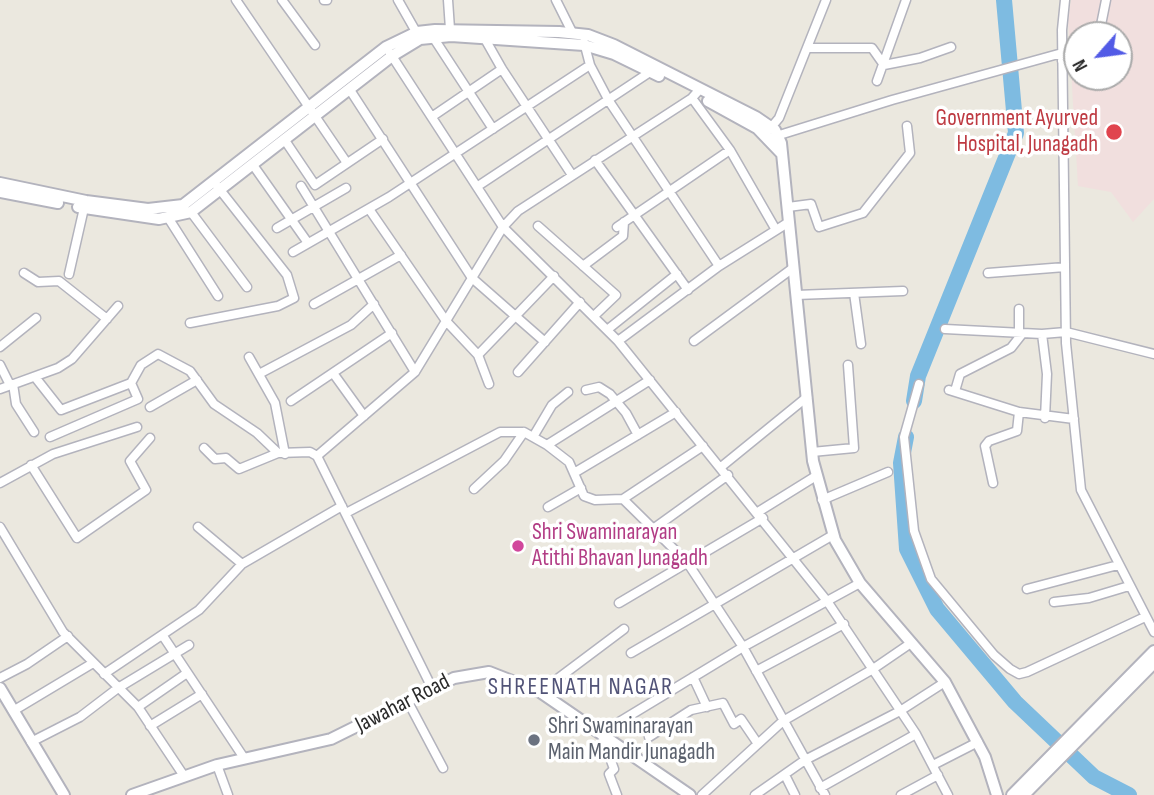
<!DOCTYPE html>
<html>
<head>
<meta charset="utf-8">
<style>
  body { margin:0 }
  #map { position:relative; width:1154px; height:795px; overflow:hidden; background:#ebe8df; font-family:"Sofia Sans Condensed",sans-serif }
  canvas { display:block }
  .north { position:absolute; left:1063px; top:21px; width:70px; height:70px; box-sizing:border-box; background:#fff; border:2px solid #aaa; border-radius:50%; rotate:242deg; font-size:19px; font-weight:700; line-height:28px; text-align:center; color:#2b2b2b }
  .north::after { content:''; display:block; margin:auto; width:24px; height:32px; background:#525be6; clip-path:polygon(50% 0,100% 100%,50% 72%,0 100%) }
</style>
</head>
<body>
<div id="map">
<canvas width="1154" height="795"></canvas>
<div class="north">N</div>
</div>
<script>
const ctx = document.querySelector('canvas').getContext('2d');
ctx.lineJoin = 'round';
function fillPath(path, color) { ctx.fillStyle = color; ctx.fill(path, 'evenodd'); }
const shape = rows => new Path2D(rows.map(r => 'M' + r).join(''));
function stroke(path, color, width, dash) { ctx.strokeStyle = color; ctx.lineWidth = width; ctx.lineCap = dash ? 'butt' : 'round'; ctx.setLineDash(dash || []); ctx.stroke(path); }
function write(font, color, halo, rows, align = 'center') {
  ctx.font = font + ' "Sofia Sans Condensed",sans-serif'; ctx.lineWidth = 7; ctx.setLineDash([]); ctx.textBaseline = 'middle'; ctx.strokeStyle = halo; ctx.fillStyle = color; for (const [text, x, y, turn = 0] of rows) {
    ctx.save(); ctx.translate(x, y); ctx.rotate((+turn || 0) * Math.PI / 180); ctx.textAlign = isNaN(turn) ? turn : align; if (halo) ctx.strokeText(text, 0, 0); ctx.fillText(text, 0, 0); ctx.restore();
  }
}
fillPath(shape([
  [1071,0,1154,0,1154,199,1133,222,1111,192,1078,186,1068,20],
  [1077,35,1119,35,1119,77,1077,77]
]), '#f1dfde');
stroke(shape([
  [914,401,918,376,1016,133,1004,0],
  [906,437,901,463,907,549,937,609,1015,702,1094,777,1129,795]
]), '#7ebbe1', 16);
const street = shape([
  [236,0,347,163],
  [282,0,315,45],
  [324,0,327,0],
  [398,0,419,37],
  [448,0,450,29],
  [556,0,572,32],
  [1065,0,1062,30,1066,343,1081,490,1154,632],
  [1099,35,1106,0],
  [433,37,493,129],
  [485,39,502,69,572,175],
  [584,42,590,65,609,101,719,266],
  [808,48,872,48,884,65,920,58,951,47],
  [390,53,503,227,618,341,827,601,916,734,948,795],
  [1062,61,1077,60],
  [877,81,906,0],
  [350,90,472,278,545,342],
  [692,98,730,150,776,230],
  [433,116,502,69],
  [768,131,779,118,826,0],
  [773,137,892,100,1062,53],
  [284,139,315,185,383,139],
  [595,160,688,290],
  [253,165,308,243],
  [301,186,415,372],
  [478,186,650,72],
  [788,207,811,204,819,227,863,213,910,153,907,126],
  [369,209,446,321,478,355,489,384],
  [191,212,247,287],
  [169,219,218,296],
  [538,226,616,295,594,316],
  [617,227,730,150],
  [277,228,346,188],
  [293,252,389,197,590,65],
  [583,266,623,236,624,222],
  [24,273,38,282,59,281,107,319],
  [988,273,1065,267],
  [69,274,84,208],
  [854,293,861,344],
  [796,295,903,291],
  [314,304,401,255],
  [1019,309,1019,334],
  [190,323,278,306,294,298,287,275,217,186],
  [945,329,1042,334,1066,332,1154,354],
  [607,330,677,274],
  [1042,334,1047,374,1045,418],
  [618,341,719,266,789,222],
  [694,341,793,268],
  [0,347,36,318],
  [478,355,554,276],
  [249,357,275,403,285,454],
  [0,365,10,385],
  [518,372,580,302],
  [333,373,364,416],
  [259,374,351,325,374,304],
  [35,377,61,410,131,383,141,365,158,354,190,371,214,404,257,433,278,453,310,452,317,456,432,688],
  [13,384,16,404,34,432],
  [919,384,904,437,914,531,931,579,994,655,1010,669,1019,674,1027,672,1145,617],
  [0,389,58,368,72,359,118,306],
  [586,390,599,387,610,394,626,413,638,435],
  [949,390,1019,412,1074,419],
  [955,391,960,374,1011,348,1022,334],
  [291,401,392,333],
  [150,407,197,380],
  [50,437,138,399,131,383],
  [533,437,552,405,568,392],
  [547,445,650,380],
  [204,448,215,459,226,458,239,469,278,453],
  [812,452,854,448,848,365],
  [317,456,415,372,503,227,518,211,692,98,700,89],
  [31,465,77,538,146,490,130,461,150,438],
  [721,467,807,397],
  [574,473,676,412],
  [0,483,53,454,137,427],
  [993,483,985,446,989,441,1017,431,1019,412],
  [474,489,504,461,524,432],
  [623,499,703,446],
  [822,500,888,472],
  [548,507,581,488],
  [758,512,816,476],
  [346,513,500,432,524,432,547,445,569,462,584,496,595,500,623,499,687,562,743,647,825,795],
  [0,527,63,632,138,707,184,776],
  [198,527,242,564],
  [653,529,728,475],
  [1027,589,1118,565],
  [1054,602,1089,598,1129,586],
  [619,603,763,518],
  [163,636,244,758],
  [631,653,833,535],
  [756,671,844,624],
  [104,674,199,610,242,564,342,506],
  [693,677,707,707],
  [0,678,27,664,68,636],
  [540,692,624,629],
  [407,700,443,768],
  [138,707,187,673],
  [13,711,93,663],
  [150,726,202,694],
  [649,737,691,710,723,703,734,724,741,719,758,744],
  [31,742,80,717,118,688,189,645],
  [217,765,228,795],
  [933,765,978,742],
  [785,775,795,795],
  [820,788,916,734],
  [617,795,609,774,614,769,601,733,743,647,860,583],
  [702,795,783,721,873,669,911,643],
  [755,795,805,760,900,711,945,682],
  [901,795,938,775]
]);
const secondary = shape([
  [708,101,757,128,781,153],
  [0,183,86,201,148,209,183,205,386,47,417,32,435,30,559,32,588,35,614,45,756,117,775,130,781,143,813,461,835,540,860,583,945,682,985,757,997,795],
  [0,192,58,203],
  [78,207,159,219,191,212,392,56,420,39,451,36,584,45,614,54,659,76],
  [0,688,64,795],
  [132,795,217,765,331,739,454,678,489,672,540,692,690,795],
  [1012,795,1154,651],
  [1024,795,1154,663]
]);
stroke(street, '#b3b3bd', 11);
stroke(secondary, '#b3b3bd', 14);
stroke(street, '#fff', 8);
stroke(secondary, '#fff', 10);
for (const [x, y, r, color] of [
  [1114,132,9,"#e0444e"],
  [518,546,7,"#d1479c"],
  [534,740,7,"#6b7280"]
]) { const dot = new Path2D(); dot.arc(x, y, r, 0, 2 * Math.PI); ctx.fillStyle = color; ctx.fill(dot); stroke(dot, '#fff', 2.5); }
write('23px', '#be3a42', '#fff', [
  ["Government Ayurved",1098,119],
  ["Hospital, Junagadh",1098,145]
], 'right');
write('23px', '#b23c85', '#fff', [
  ["Shri Swaminarayan",532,533],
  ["Atithi Bhavan Junagadh",532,559]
], 'left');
write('23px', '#2b2b2b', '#fff', [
  ["Jawahar Road",403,704,-27]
]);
write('23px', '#5b616d', '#fff', [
  ["Shri Swaminarayan",548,727],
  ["Main Mandir Junagadh",548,753]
], 'left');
ctx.letterSpacing = '2px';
write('24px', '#515377', '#fff', [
  ["SHREENATH NAGAR",581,688]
]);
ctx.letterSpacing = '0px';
</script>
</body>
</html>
